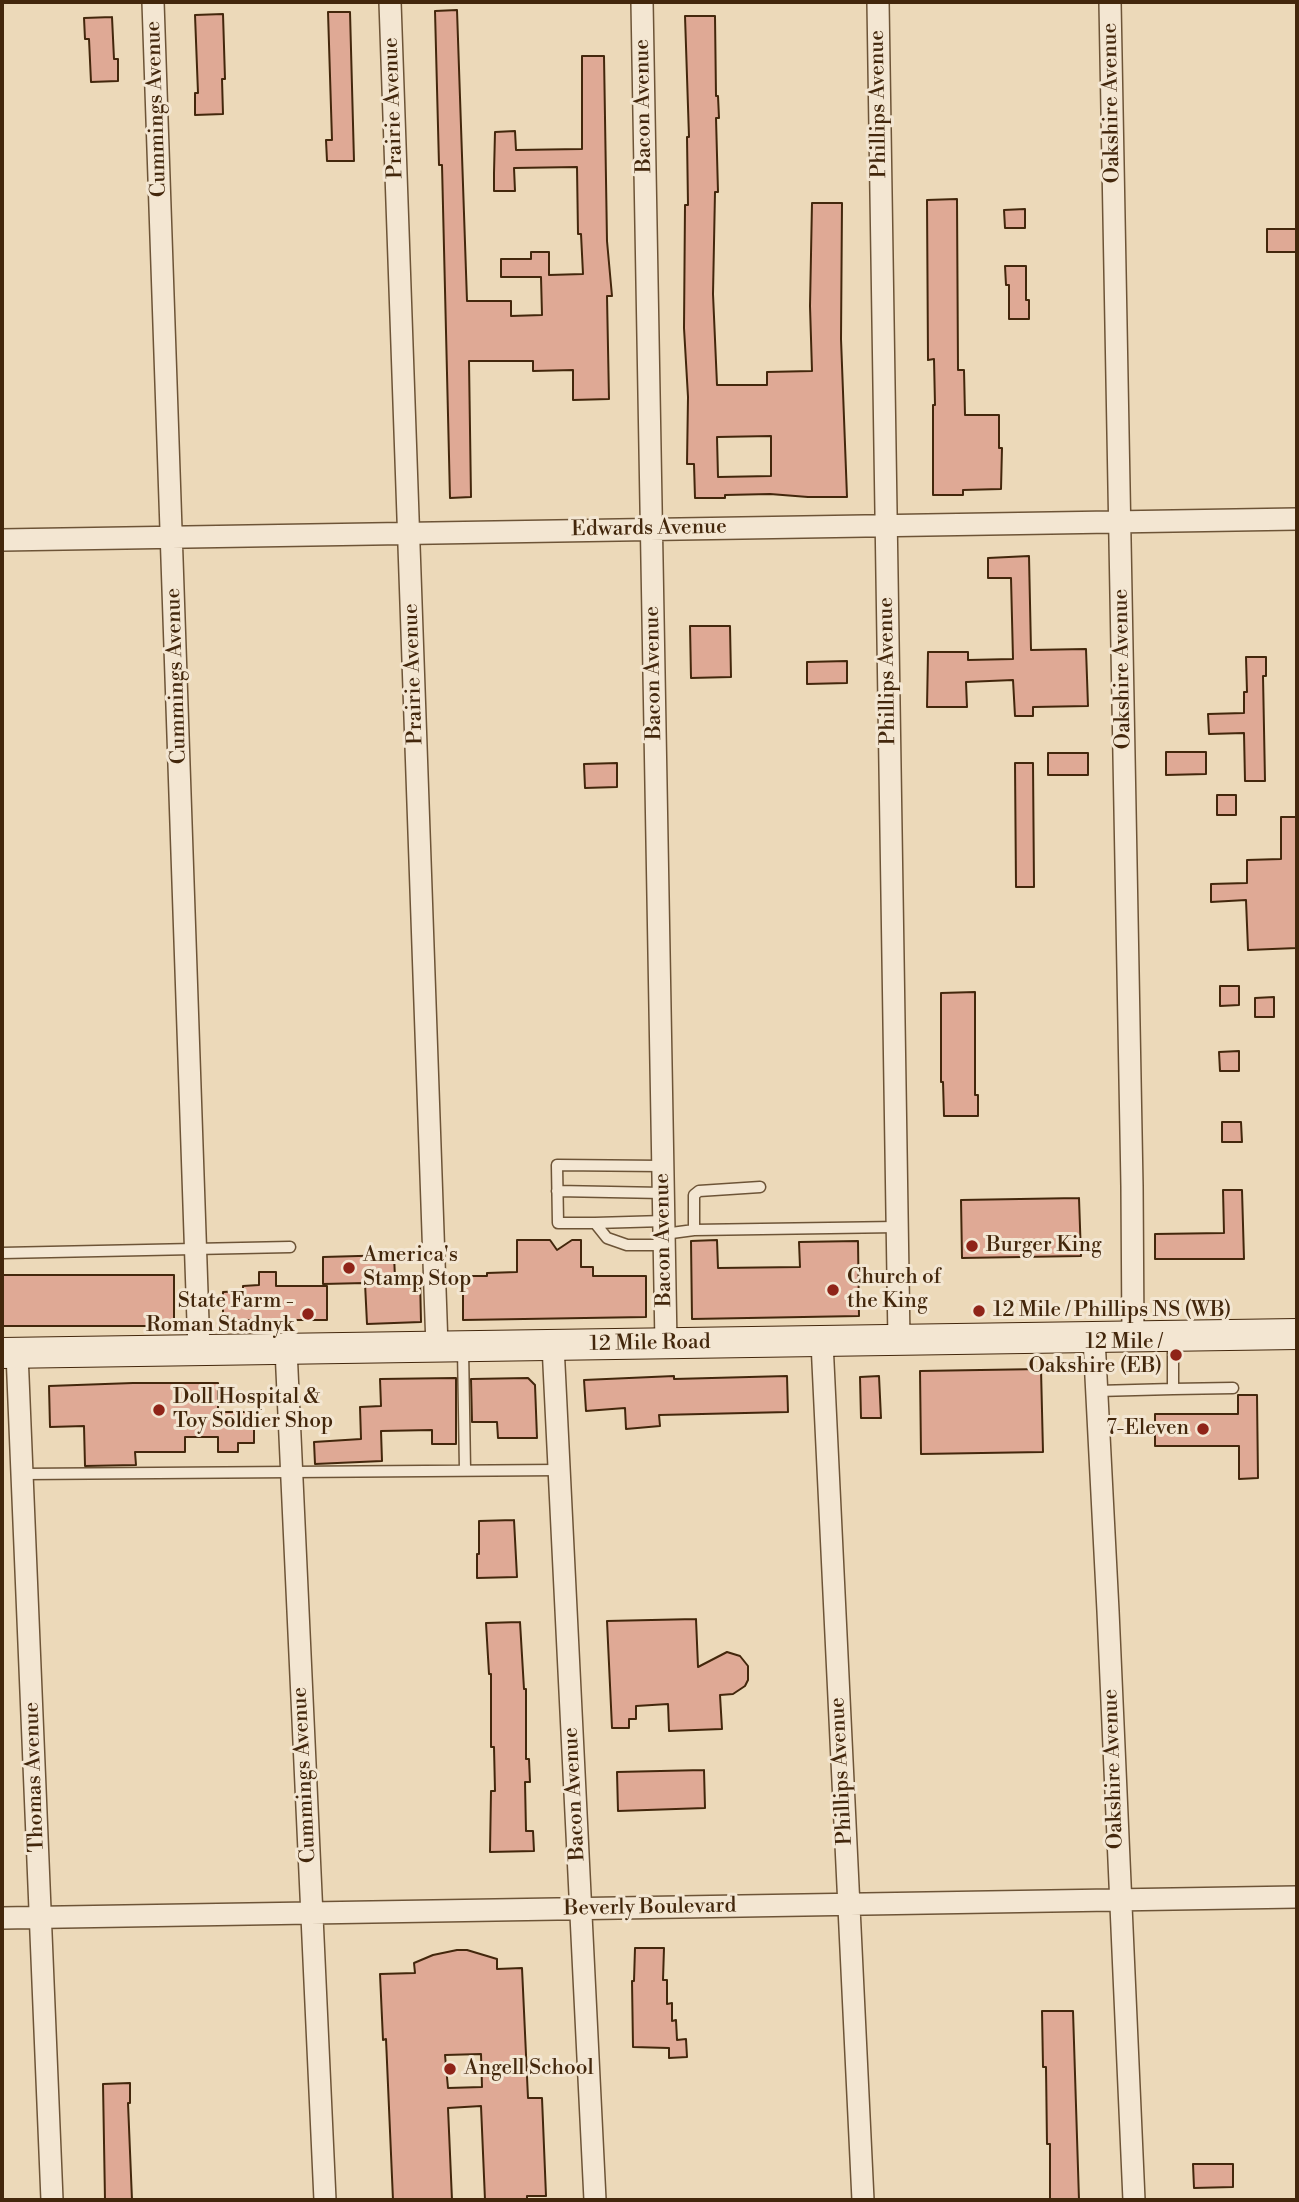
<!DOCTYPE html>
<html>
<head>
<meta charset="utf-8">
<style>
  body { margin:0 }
  #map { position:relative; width:1299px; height:2202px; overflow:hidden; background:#ecd9b9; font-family:"Libre Bodoni",serif }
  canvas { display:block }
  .frame { position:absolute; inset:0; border:4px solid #43270c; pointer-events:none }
</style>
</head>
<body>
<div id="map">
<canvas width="1299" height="2202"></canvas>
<div class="frame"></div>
</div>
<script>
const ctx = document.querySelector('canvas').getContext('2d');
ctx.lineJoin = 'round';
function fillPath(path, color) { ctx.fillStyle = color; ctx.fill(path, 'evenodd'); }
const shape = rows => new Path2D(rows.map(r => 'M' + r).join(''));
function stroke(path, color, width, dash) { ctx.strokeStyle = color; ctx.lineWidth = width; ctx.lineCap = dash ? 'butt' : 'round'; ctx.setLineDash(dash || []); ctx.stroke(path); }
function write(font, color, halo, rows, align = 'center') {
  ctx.font = font + ' "Libre Bodoni",serif'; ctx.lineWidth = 6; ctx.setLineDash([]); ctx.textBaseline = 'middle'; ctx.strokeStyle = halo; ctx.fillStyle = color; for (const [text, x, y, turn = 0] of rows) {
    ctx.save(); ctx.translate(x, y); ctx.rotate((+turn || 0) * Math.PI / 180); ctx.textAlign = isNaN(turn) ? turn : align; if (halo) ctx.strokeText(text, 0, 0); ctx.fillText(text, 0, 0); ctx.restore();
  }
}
const building = shape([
  [457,10,467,301,511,301,511,316,542,315,541,277,501,277,501,259,531,259,531,252,549,252,549,275,583,274,581,234,578,234,577,167,514,168,515,191,494,191,494,173,495,132,515,131,516,150,582,149,582,56,604,56,607,241,612,296,607,296,609,399,573,400,573,370,533,371,533,361,469,361,471,497,450,498,442,165,439,165,435,11,457,10],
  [328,12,350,12,354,161,327,161,326,140,332,140,328,12],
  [223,14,225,79,222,79,223,114,195,115,195,93,198,93,195,15,223,14],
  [685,16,715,16,716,96,718,96,719,118,716,118,718,192,715,192,713,294,717,385,767,385,767,372,812,371,810,306,812,203,842,203,841,339,847,497,808,497,770,494,725,495,725,498,695,498,694,464,687,464,688,397,684,328,685,205,688,205,687,137,689,137,685,16],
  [771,436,771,476,718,477,717,437,771,436],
  [112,17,114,59,118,59,118,81,91,82,89,39,85,39,84,18,112,17],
  [957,199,958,370,964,370,965,415,999,415,999,448,1002,448,1001,489,963,490,963,495,933,495,933,405,935,405,934,359,928,360,927,200,957,199],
  [1025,209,1025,228,1005,228,1004,210,1025,209],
  [1267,229,1297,229,1297,252,1267,252,1267,229],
  [1005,266,1026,266,1026,300,1029,300,1029,319,1009,319,1009,285,1006,285,1005,266],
  [1029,556,1031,650,1086,649,1088,706,1033,707,1033,716,1015,716,1013,680,966,682,967,707,927,707,928,652,968,652,968,660,1013,659,1011,578,988,578,988,558,1029,556],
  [690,626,730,626,731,677,691,678,690,626],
  [1246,657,1266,657,1266,676,1263,676,1265,781,1245,781,1244,733,1209,734,1208,714,1244,713,1244,692,1247,692,1246,657],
  [847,661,847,683,807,684,807,662,847,661],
  [1166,752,1206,752,1206,774,1166,775,1166,752],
  [1048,753,1088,753,1088,775,1048,775,1048,753],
  [617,763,617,787,585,788,584,764,617,763],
  [1015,763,1033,763,1034,887,1016,887,1015,763],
  [1217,795,1236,795,1236,815,1217,815,1217,795],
  [1281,817,1297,817,1297,948,1248,950,1246,900,1211,902,1211,884,1247,883,1247,860,1281,859,1281,817],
  [1220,986,1239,986,1239,1005,1220,1006,1220,986],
  [975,992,975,1095,978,1095,978,1116,944,1116,943,1082,941,1082,941,993,975,992],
  [1274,997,1274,1017,1255,1017,1255,998,1274,997],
  [1239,1051,1239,1071,1220,1071,1219,1052,1239,1051],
  [1222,1122,1241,1122,1242,1142,1222,1142,1222,1122],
  [1223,1190,1242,1190,1244,1259,1155,1259,1155,1234,1224,1233,1223,1190],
  [1079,1198,1081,1256,962,1258,961,1200,1079,1198],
  [517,1240,550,1240,557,1250,572,1240,581,1240,581,1267,593,1267,593,1276,646,1276,646,1317,463,1320,463,1276,487,1276,487,1273,517,1272,517,1240],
  [717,1240,718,1268,800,1267,799,1242,858,1241,859,1316,692,1319,691,1241,717,1240],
  [394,1255,395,1278,420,1278,421,1322,367,1324,365,1283,323,1284,323,1257,394,1255],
  [259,1272,276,1272,276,1286,327,1286,327,1320,223,1320,223,1292,243,1291,243,1286,259,1285,259,1272],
  [2,1275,174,1275,174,1326,2,1326,2,1275],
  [1041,1369,1043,1452,921,1454,920,1371,1041,1369],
  [674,1376,674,1379,787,1376,788,1412,659,1415,660,1426,626,1429,625,1408,586,1411,584,1380,674,1376],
  [879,1376,881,1418,861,1418,860,1377,879,1376],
  [456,1378,456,1444,432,1444,432,1430,381,1431,382,1461,315,1464,314,1442,361,1439,360,1407,381,1406,380,1379,456,1378],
  [528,1378,535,1385,537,1438,498,1438,497,1422,472,1422,471,1379,528,1378],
  [133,1383,218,1383,218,1412,254,1412,254,1443,238,1443,238,1452,218,1452,218,1437,185,1437,185,1452,135,1452,136,1465,85,1466,84,1426,50,1427,49,1386,133,1383],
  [1238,1395,1257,1395,1258,1478,1239,1479,1239,1446,1155,1446,1155,1414,1238,1414,1238,1395],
  [514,1520,517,1577,477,1578,477,1554,479,1554,479,1521,514,1520],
  [696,1619,698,1667,727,1652,740,1656,748,1666,748,1680,745,1686,733,1694,720,1695,722,1729,669,1731,668,1704,636,1706,636,1719,629,1719,629,1728,612,1728,607,1621,696,1619],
  [520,1622,524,1689,526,1689,526,1759,529,1759,530,1782,525,1782,526,1831,533,1831,534,1851,490,1852,491,1791,495,1791,494,1747,491,1747,491,1674,489,1674,486,1623,520,1622],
  [704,1770,705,1808,618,1811,617,1772,704,1770],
  [635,1948,664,1948,663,1980,667,1980,667,2004,672,2003,672,2021,676,2020,677,2040,686,2039,687,2057,669,2058,669,2048,633,2047,632,1981,634,1981,635,1948],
  [457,1950,467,1950,497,1959,497,1969,522,1968,528,2098,542,2098,546,2196,527,2196,527,2200,485,2200,481,2106,448,2108,452,2200,393,2200,386,2039,383,2040,380,1974,415,1973,414,1963,433,1955,457,1950],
  [481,2054,482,2087,448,2088,445,2055,481,2054],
  [1042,2011,1073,2011,1079,2200,1050,2200,1050,2144,1047,2144,1046,2067,1043,2067,1042,2011],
  [130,2083,130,2103,128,2103,132,2200,105,2200,103,2084,130,2083],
  [1193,2164,1233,2164,1233,2187,1194,2188,1193,2164]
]);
fillPath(building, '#dfa995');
stroke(building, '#43270c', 2);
const lane = shape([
  [662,1166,557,1165,558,1223,595,1223,607,1238,627,1245,664,1245],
  [557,1191,663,1193],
  [595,1223,664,1221],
  [694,1230,694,1195,699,1191,760,1187],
  [664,1234,694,1230,897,1227],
  [2,1253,290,1247],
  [463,1349,465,1470],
  [1173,1389,1233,1388],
  [1097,1391,1173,1389,1173,1339],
  [23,1474,560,1470]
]);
const street = shape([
  [153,2,199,1351],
  [390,2,437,1347],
  [642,2,666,1344],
  [878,2,899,1340],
  [1110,2,1132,1186,1133,1337],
  [2,540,1297,519],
  [1094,1338,1108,1611,1134,2200],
  [822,1342,863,2200],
  [553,1345,595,2200],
  [286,1349,325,2200],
  [17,1353,52,2200],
  [2,1918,1297,1897]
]);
const secondary = shape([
  [2,1353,1297,1334]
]);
stroke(lane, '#6d5437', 13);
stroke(street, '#6d5437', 24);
stroke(secondary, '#43270c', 32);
stroke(lane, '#f3e6d2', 10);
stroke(street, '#f3e6d2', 21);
stroke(secondary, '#f3e6d2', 30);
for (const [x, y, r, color] of [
  [972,1246,7,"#8f2418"],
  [349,1268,7,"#8f2418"],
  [833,1290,7,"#8f2418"],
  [979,1311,7,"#8f2418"],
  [308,1314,7,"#8f2418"],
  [1176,1355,7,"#8f2418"],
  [159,1410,7,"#8f2418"],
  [1203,1429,7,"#8f2418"],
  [450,2069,7,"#8f2418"]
]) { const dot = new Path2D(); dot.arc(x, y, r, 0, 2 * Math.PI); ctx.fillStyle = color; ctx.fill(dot); stroke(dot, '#f3e6d2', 2.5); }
write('21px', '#43270c', '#f3e6d2', [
  ["Oakshire Avenue",1112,103,-91],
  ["Phillips Avenue",879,104,-91],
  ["Bacon Avenue",644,106,-91],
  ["Prairie Avenue",394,108,-92],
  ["Cummings Avenue",157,109,-92],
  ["Edwards Avenue",649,529,-1],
  ["Oakshire Avenue",1123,669,-91],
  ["Phillips Avenue",888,671,-91],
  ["Bacon Avenue",654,673,-91],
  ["Prairie Avenue",414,674,-92],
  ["Cummings Avenue",177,676,-92],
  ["Bacon Avenue",664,1240,-91],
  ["12 Mile Road",650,1344,-1],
  ["Oakshire Avenue",1114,1769,-92],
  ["Phillips Avenue",842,1771,-93],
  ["Cummings Avenue",305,1775,-93],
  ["Thomas Avenue",35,1777,-92],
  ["Bacon Avenue",575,1794,-93],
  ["Beverly Boulevard",650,1908,-1]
]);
write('21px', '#43270c', '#f3e6d2', [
  ["Burger King",986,1246],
  ["America's",363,1256],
  ["Stamp Stop",363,1280],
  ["Church of",847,1278],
  ["the King",847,1302],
  ["State Farm -",294,1302,"right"],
  ["Roman Stadnyk",294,1326,"right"],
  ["12 Mile / Phillips NS (WB)",993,1311],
  ["12 Mile /",1162,1343,"right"],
  ["Oakshire (EB)",1162,1367,"right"],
  ["Doll Hospital &",173,1398],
  ["Toy Soldier Shop",173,1422],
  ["7-Eleven",1189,1429,"right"],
  ["Angell School",464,2069]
], 'left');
</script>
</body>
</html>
